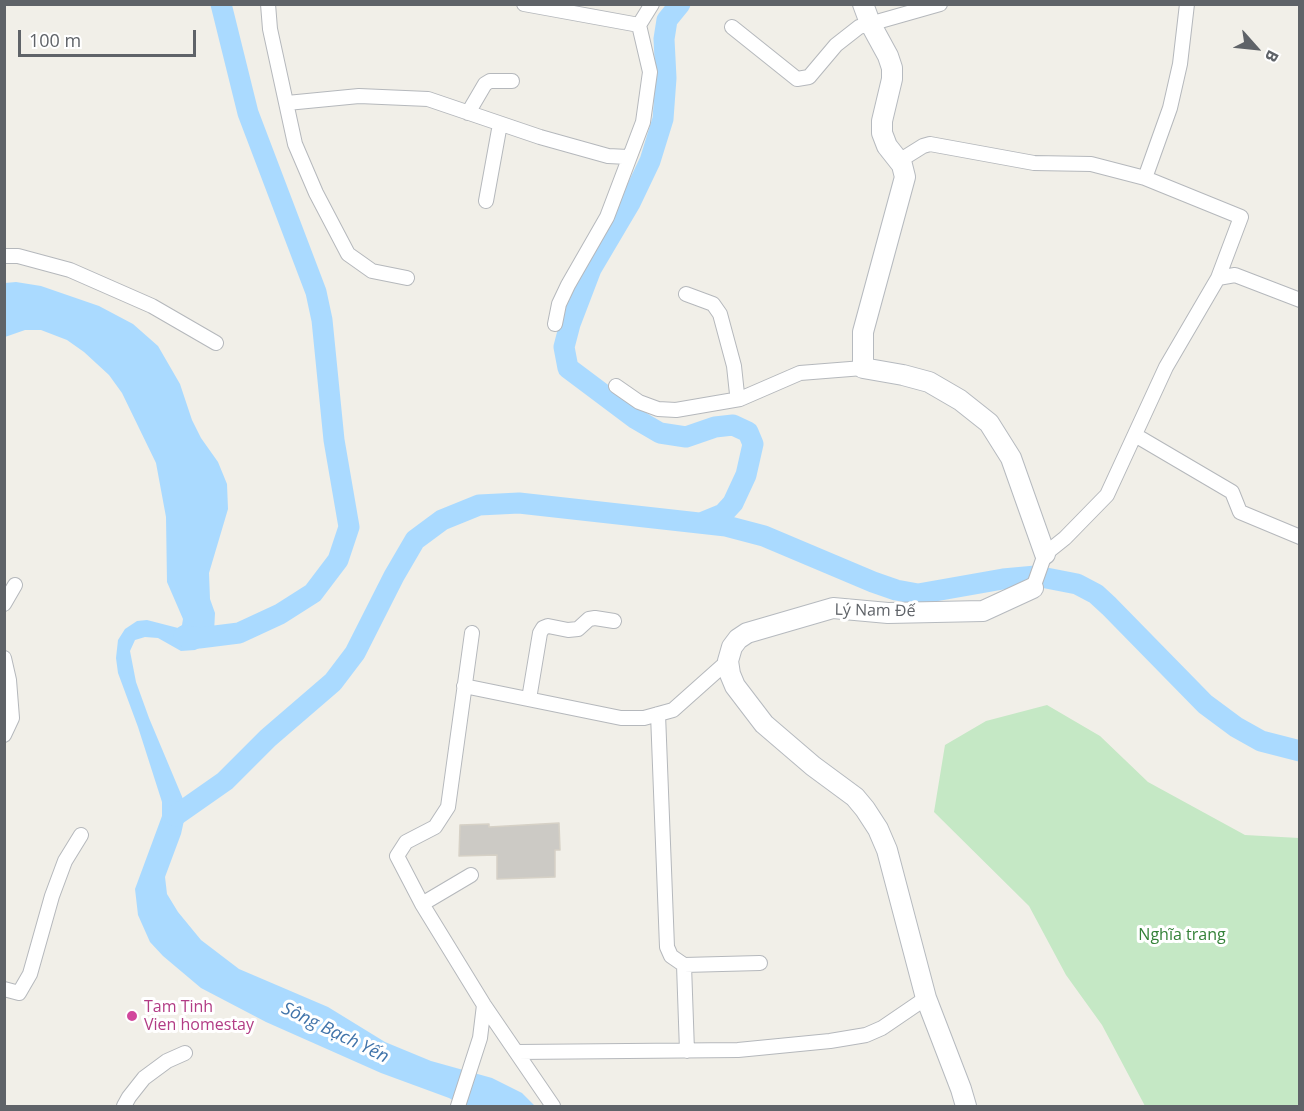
<!DOCTYPE html>
<html>
<head>
<meta charset="utf-8">
<style>
  body { margin:0 }
  #map { position:relative; width:1304px; height:1111px; overflow:hidden; background:#f1efe8; font-family:"Open Sans",sans-serif }
  canvas { display:block }
  .frame { position:absolute; inset:0; border:6px solid #5f6368; pointer-events:none }
  .north { position:absolute; left:1226px; top:18px; width:60px; height:60px; -webkit-text-stroke:4px #fff; paint-order:stroke; rotate:117deg; font-size:16px; font-weight:700; line-height:24px; text-align:center; color:#5f6368 }
  .north::after { content:''; display:block; margin:auto; width:21px; height:27px; background:#5f6368; clip-path:polygon(50% 0,100% 100%,50% 72%,0 100%) }
  .scale { position:absolute; left:18px; top:30px; width:178px; height:27px; box-sizing:border-box; border:3px solid #5f6368; border-top:0; padding-left:8px; font-size:18px; line-height:21px; white-space:nowrap; color:#5f6368; -webkit-text-stroke:4px #fff; paint-order:stroke }
</style>
</head>
<body>
<div id="map">
<canvas width="1304" height="1111"></canvas>
<div class="frame"></div>
<div class="north">B</div>
<div class="scale">100 m</div>
</div>
<script>
const ctx = document.querySelector('canvas').getContext('2d');
ctx.lineJoin = 'round';
function fillPath(path, color) { ctx.fillStyle = color; ctx.fill(path, 'evenodd'); }
const shape = rows => new Path2D(rows.map(r => 'M' + r).join(''));
function stroke(path, color, width, dash) { ctx.strokeStyle = color; ctx.lineWidth = width; ctx.lineCap = dash ? 'butt' : 'round'; ctx.setLineDash(dash || []); ctx.stroke(path); }
function write(font, color, halo, rows, align = 'center') {
  ctx.font = font + ' "Open Sans",sans-serif'; ctx.lineWidth = 6; ctx.setLineDash([]); ctx.textBaseline = 'middle'; ctx.strokeStyle = halo; ctx.fillStyle = color; for (const [text, x, y, turn = 0] of rows) {
    ctx.save(); ctx.translate(x, y); ctx.rotate((+turn || 0) * Math.PI / 180); ctx.textAlign = isNaN(turn) ? turn : align; if (halo) ctx.strokeText(text, 0, 0); ctx.fillText(text, 0, 0); ctx.restore();
  }
}
fillPath(shape([
  [1047,705,1100,736,1148,782,1245,835,1299,838,1299,1106,1145,1106,1102,1025,1066,975,1029,906,934,812,945,745,986,721]
]), '#c5e8c5');
fillPath(shape([
  [16,282,41,286,99,306,133,324,158,346,180,384,192,420,201,438,218,462,227,484,228,509,209,573,210,599,215,613,214,633,206,645,195,650,181,651,158,638,145,637,135,640,130,651,136,682,149,718,183,799,185,816,181,834,165,877,167,894,178,912,201,940,239,969,328,1007,385,1042,431,1061,492,1078,522,1093,535,1106,463,1106,449,1098,381,1073,266,1022,201,988,163,956,150,942,138,915,135,889,162,816,162,802,138,727,118,673,116,658,118,640,125,629,137,621,147,620,178,628,182,625,183,619,167,582,166,517,156,463,122,393,109,375,84,352,67,340,41,330,25,330,5,337,5,283]
]), '#aadaff');
stroke(shape([
  [680,4,667,20,664,39,666,78,663,119,650,161,630,203,591,269,570,324,564,347,568,368,636,419,660,433,686,437,715,427,733,425,748,432,753,444,746,475,733,503,723,514,701,523],
  [184,636,199,638,239,633,280,614,313,593,338,560,349,527,334,440,322,320,316,292,248,113,221,4],
  [175,816,225,781,268,738,333,682,355,653,394,576,415,540,442,520,479,505,519,503,726,526,764,536,873,582,896,590,918,594,1003,579,1036,576,1077,584,1096,594,1109,606,1205,704,1236,727,1261,741,1300,751]
]), '#aadaff', 21);
const building = shape([
  [559,823,560,850,555,850,555,877,497,879,497,855,459,856,460,825,489,824,489,827,559,823]
]);
fillPath(building, '#cccac5');
stroke(building, '#d6d1c6', 1.5);
const street = shape([
  [268,4,270,29,295,144,316,193,348,254,372,271,407,278],
  [524,4,639,25],
  [1187,4,1180,64,1170,108,1145,178,1241,217,1218,278],
  [732,27,797,79,809,77,836,45,859,27,940,4],
  [287,103,359,96,428,99,540,137,608,156,628,157],
  [468,113,485,84,490,81,512,81],
  [899,161,923,146,930,144,1034,163,1091,164,1145,178],
  [486,201,500,124],
  [4,256,18,256,70,270,152,306,216,343],
  [686,294,713,304,720,314,734,366,737,394,740,399,800,373,863,368],
  [555,324,559,304,568,285,607,217,643,122,650,72,639,25,652,4],
  [616,386,639,402,658,409,676,410,740,399],
  [1135,435,1232,492,1240,512,1300,537],
  [1033,588,1045,554,1065,538,1107,495,1166,367,1218,278,1235,275,1300,300],
  [4,604,15,585],
  [472,633,448,807,435,827,406,842,397,856,422,904,484,1005,553,1106],
  [4,658,9,680,12,718,4,735],
  [464,686,621,718,644,718,673,710,728,661],
  [529,699,540,633,543,628,548,626,568,630,578,629,589,619,595,618,614,621],
  [658,714,667,947,671,956,684,965],
  [422,904,471,875],
  [4,989,19,993,30,974,52,896,65,861,81,835],
  [687,1051,684,965,760,963],
  [517,1052,738,1050,830,1041,866,1035,882,1028,926,998],
  [124,1106,129,1097,144,1078,167,1061,185,1053],
  [458,1106,480,1038,484,1005]
]);
const secondary = shape([
  [863,4,870,23,888,56,892,68,892,79,882,121,882,133,887,146,902,165,905,177,863,332,863,368,903,375,929,382,960,400,989,423,1011,458,1045,554],
  [966,1106,961,1089,926,998,887,850,878,829,865,809,855,797,813,766,764,724,735,686,730,674,728,661,732,647,738,639,747,633,833,608,888,613,983,611,1033,588]
]);
stroke(street, '#b5b8bc', 16);
stroke(secondary, '#b6babf', 22);
stroke(street, '#fff', 14);
stroke(secondary, '#fff', 20);
for (const [x, y, r, color] of [
  [132,1016,6,"#d1479c"]
]) { const dot = new Path2D(); dot.arc(x, y, r, 0, 2 * Math.PI); ctx.fillStyle = color; ctx.fill(dot); stroke(dot, '#fff', 2); }
write('16px', '#5f6368', '#fff', [
  ["Lý Nam Đế",875,611,1]
]);
write('16px', '#348238', '#fff', [
  ["Nghĩa trang",1182,935]
]);
write('16px', '#b23c85', '#fff', [
  ["Tam Tinh",144,1007],
  ["Vien homestay",144,1025]
], 'left');
write('italic 18px', '#4174aa', '#fff', [
  ["Sông Bạch Yến",335,1033,26]
]);
</script>
</body>
</html>
